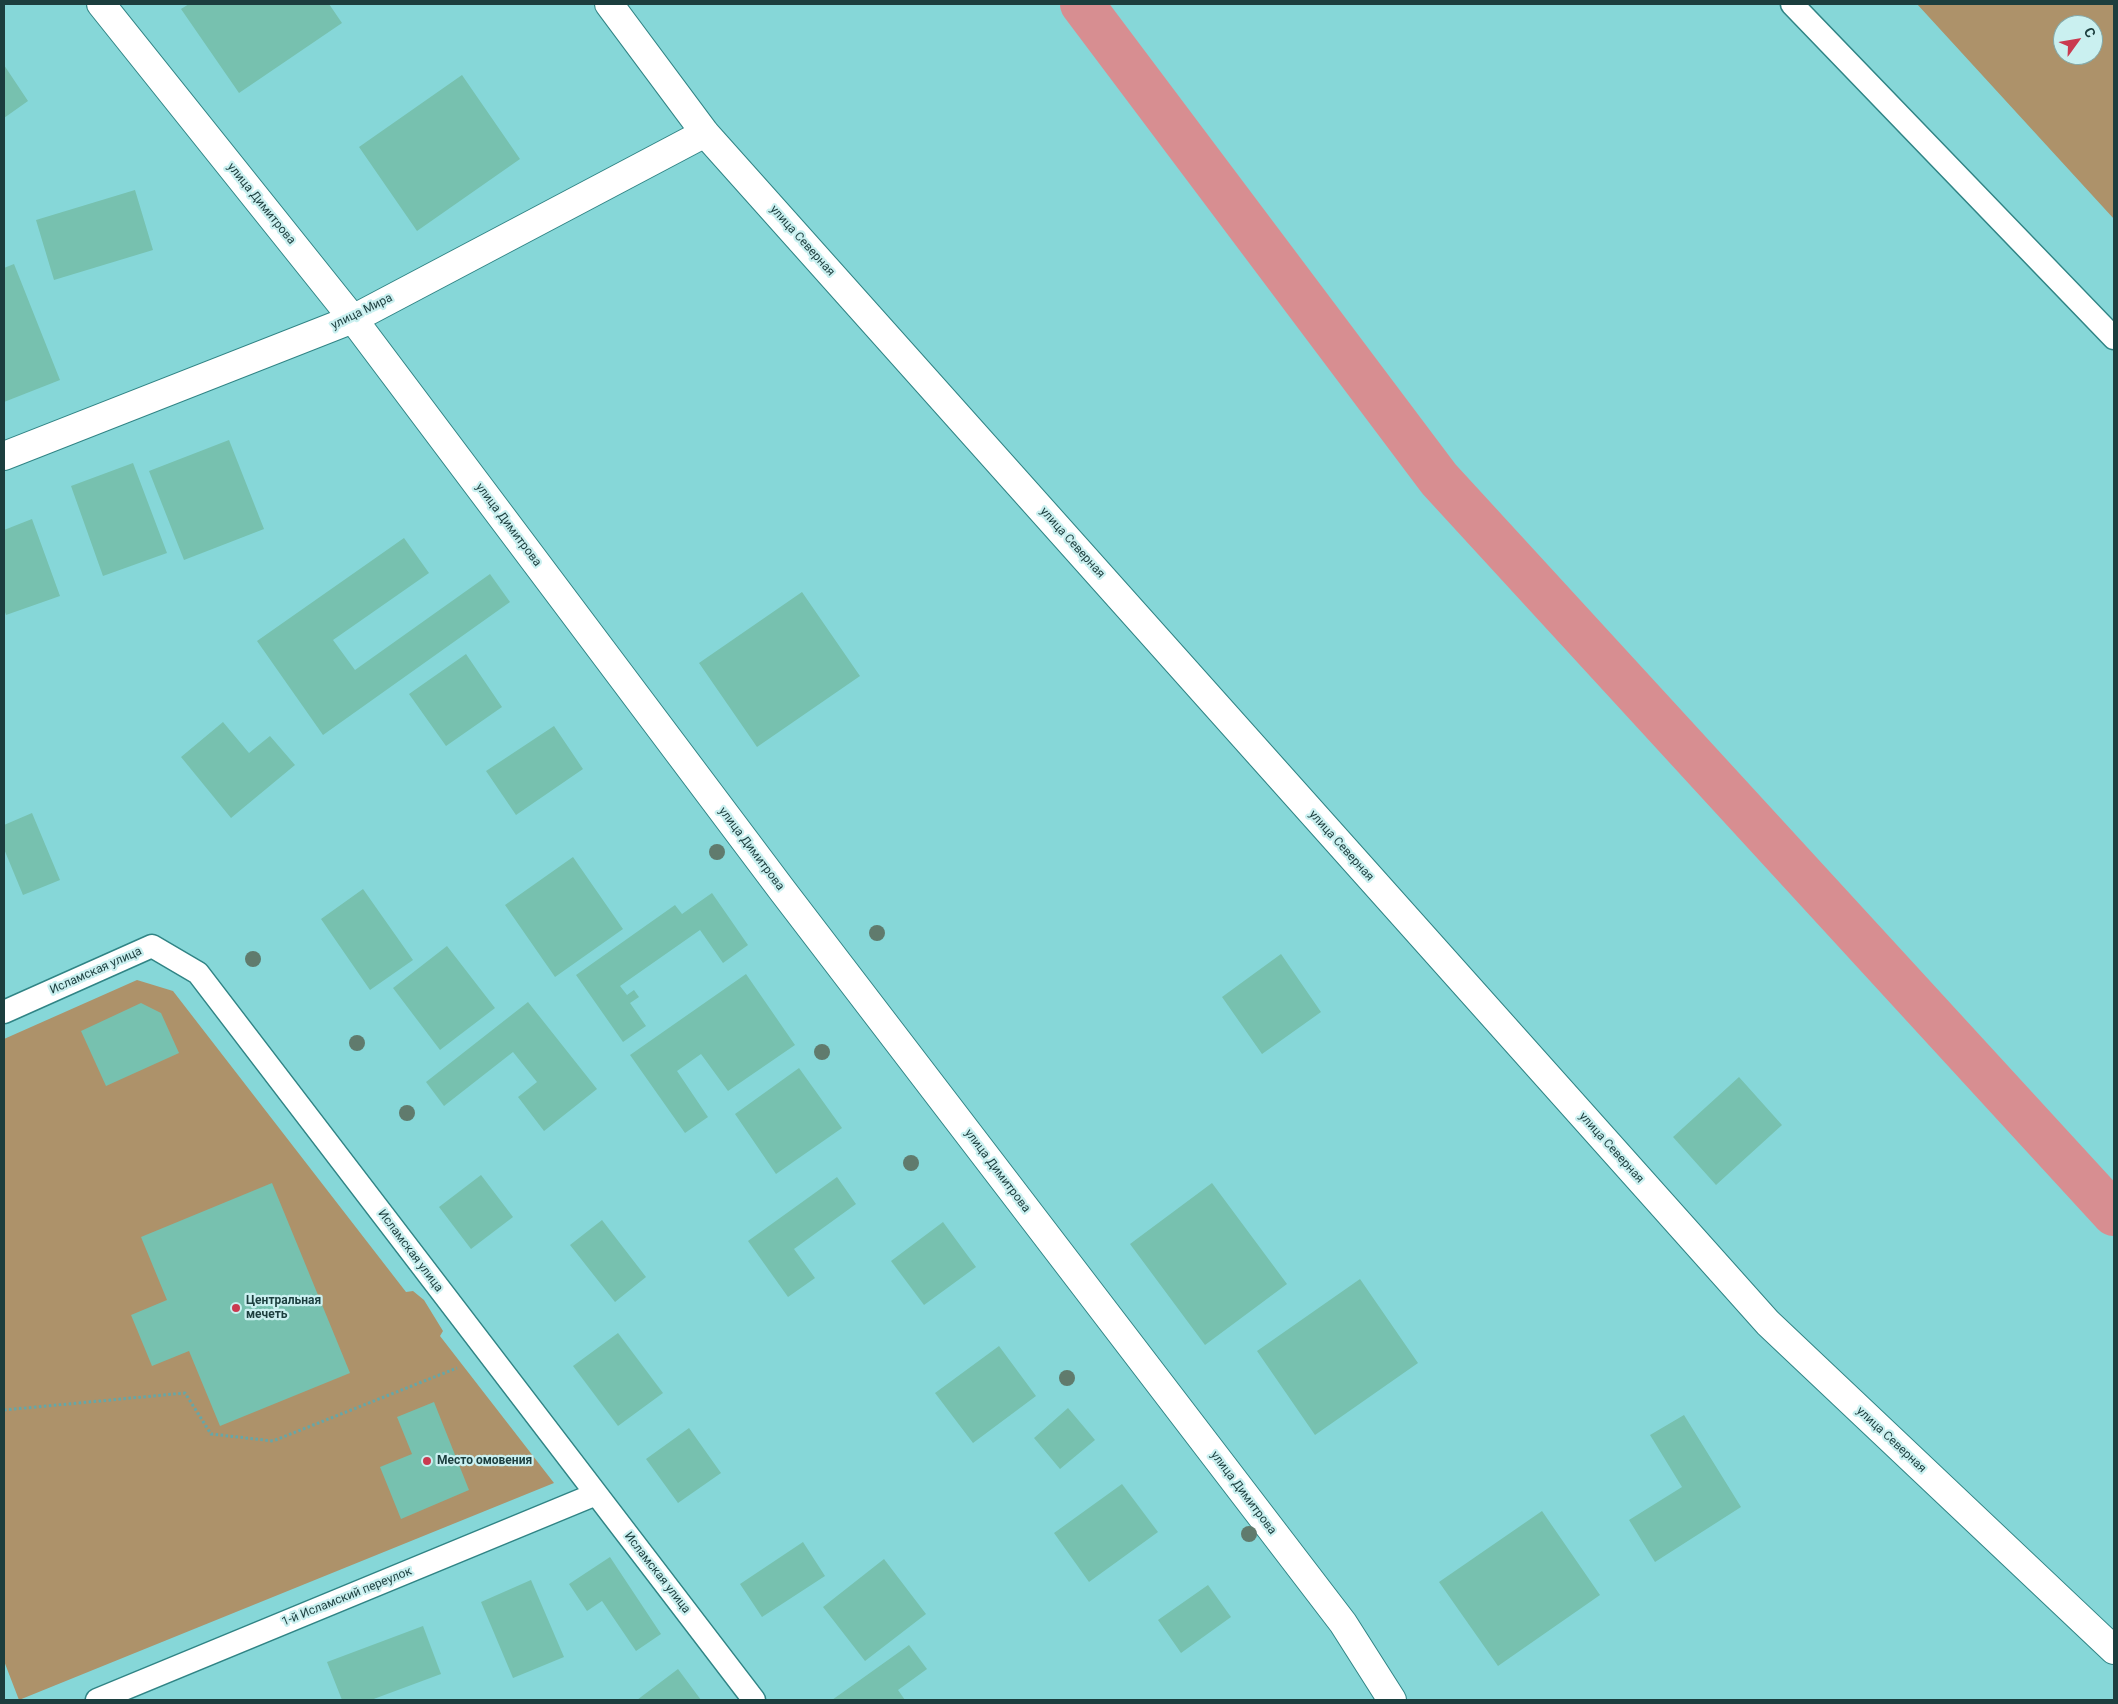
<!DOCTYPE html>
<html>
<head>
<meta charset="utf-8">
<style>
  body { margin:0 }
  #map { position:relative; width:2118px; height:1704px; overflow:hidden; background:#86d7d8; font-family:Roboto,sans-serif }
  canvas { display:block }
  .frame { position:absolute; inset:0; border:5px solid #1c3e3e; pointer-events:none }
  .north { position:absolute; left:2053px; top:15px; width:50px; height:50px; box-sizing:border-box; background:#caf0f0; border:1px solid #84a9a9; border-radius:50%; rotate:58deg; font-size:14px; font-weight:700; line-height:20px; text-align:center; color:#1c3e3e }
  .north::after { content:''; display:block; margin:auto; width:18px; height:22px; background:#ca3a50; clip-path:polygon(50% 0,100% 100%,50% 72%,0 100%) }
</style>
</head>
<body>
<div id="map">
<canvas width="2118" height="1704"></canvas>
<div class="frame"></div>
<div class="north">С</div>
</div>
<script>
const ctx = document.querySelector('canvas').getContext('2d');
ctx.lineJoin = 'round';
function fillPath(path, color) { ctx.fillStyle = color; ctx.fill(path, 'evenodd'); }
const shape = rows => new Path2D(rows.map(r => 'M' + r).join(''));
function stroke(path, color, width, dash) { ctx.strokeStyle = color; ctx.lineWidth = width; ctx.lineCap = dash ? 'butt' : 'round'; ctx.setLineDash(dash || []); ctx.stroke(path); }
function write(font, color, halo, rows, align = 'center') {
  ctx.font = font + ' Roboto,sans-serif'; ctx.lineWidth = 4.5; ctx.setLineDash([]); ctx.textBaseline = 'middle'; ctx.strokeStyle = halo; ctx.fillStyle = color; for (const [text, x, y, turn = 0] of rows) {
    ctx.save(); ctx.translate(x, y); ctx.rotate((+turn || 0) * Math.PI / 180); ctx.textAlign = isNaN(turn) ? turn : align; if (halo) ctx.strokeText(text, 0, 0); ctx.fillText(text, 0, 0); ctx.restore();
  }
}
fillPath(shape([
  [1917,4,2114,4,2114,219],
  [2063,25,2093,25,2093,55,2063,55],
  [137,980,173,991,406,1292,413,1291,424,1300,443,1331,440,1336,554,1483,19,1700,4,1661,4,1039]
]), '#ad926a');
stroke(shape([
  [1082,4,1439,479,2114,1214]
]), '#d78e91', 44);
fillPath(shape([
  [189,4,329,4,342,23,239,93,181,9],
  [4,65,28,101,4,118],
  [462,75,520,159,417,231,359,147],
  [135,190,153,250,54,280,36,220],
  [14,264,60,380,4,402,4,268],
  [229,440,264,529,184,560,149,471],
  [133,463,167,553,103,576,71,486],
  [32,519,60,596,6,615,4,609,4,530],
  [404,538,429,573,333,640,355,670,490,574,510,602,323,735,257,641],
  [802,592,860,676,757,747,699,663],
  [466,654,502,707,446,746,409,694],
  [223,722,249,753,270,736,295,765,231,818,181,757],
  [554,726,583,769,516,815,486,771],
  [32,813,60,880,23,895,4,849,4,825],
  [573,857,623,929,555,977,505,905],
  [363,889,413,960,370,990,321,919],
  [712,893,748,945,723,963,700,930,620,986,627,995,634,990,639,997,630,1003,646,1026,623,1042,576,975,675,905,682,914],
  [447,946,495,1008,440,1050,393,988],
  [1281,954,1321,1012,1262,1054,1222,997],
  [746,974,795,1045,728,1091,701,1054,677,1071,708,1117,685,1133,630,1055],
  [528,1002,597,1089,544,1131,518,1097,537,1082,513,1052,444,1106,426,1082],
  [141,1003,161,1013,179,1053,106,1086,81,1031],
  [799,1068,842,1128,776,1174,735,1114],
  [1739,1077,1782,1125,1716,1185,1673,1137],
  [481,1175,513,1217,471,1249,439,1207],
  [837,1177,856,1204,794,1249,815,1278,788,1297,748,1241],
  [272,1183,350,1373,220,1426,189,1351,152,1366,131,1315,167,1300,141,1237],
  [1212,1183,1287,1284,1205,1345,1130,1244],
  [602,1220,646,1277,615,1302,570,1245],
  [943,1222,976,1267,924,1305,891,1261],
  [1360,1279,1418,1363,1315,1435,1257,1351],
  [618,1333,663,1393,618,1426,573,1366],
  [999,1346,1036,1396,973,1443,935,1393],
  [434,1402,469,1490,401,1519,380,1467,412,1454,397,1417],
  [1068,1408,1095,1440,1060,1469,1034,1438],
  [1684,1415,1741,1507,1655,1562,1629,1520,1682,1487,1650,1435],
  [689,1428,721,1473,678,1503,646,1459],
  [1122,1484,1158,1532,1089,1582,1054,1533],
  [1542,1511,1600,1595,1498,1666,1439,1582],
  [803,1542,825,1576,762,1617,740,1584],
  [610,1557,661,1634,636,1651,602,1601,587,1611,569,1584],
  [884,1559,926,1614,865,1661,823,1607],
  [531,1580,564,1657,513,1678,481,1602],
  [1208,1585,1231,1617,1181,1653,1158,1620],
  [423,1626,441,1674,371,1700,342,1700,327,1662],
  [909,1645,927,1669,898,1690,905,1700,832,1700],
  [678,1669,701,1700,637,1700]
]), '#77c1af');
const lane = shape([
  [1792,4,2114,338],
  [4,1012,152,946,198,973,754,1700],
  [97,1700,596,1494]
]);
const street = shape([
  [101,4,353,319,782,890,1343,1623,1392,1700],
  [609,4,705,133,1768,1323,2114,1650],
  [4,456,353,319,705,133]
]);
stroke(lane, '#308485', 25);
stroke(street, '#308485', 30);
stroke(shape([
  [4,1410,185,1393,211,1434,273,1441,457,1368]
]), '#65a7a8', 3, [2.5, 2.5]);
stroke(lane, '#fff', 22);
stroke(street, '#fff', 28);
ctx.fillStyle = '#607b6d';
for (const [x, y] of [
  [717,852],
  [877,933],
  [253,959],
  [357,1043],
  [822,1052],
  [407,1113],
  [911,1163],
  [1067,1378],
  [1249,1534]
]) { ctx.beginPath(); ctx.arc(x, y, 8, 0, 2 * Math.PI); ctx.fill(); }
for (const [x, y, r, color] of [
  [236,1308,5,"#ca3a50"],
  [427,1461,5,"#ca3a50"]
]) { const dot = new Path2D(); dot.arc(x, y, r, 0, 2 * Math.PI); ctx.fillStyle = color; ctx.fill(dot); stroke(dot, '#caf0f0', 2); }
write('12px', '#1c3e3e', '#caf0f0', [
  ["улица Димитрова",261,204,51],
  ["улица Северная",802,241,48],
  ["улица Мира",362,312,-26],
  ["улица Димитрова",508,525,53],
  ["улица Северная",1072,543,48],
  ["улица Северная",1341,846,48],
  ["улица Димитрова",751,849,53],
  ["Исламская улица",96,971,-24],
  ["улица Северная",1611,1148,48],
  ["улица Димитрова",997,1171,53],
  ["Исламская улица",410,1251,53],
  ["улица Северная",1891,1440,43],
  ["улица Димитрова",1243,1493,53],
  ["Исламская улица",657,1573,52],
  ["1-й Исламский переулок",347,1597,-22]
]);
write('bold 12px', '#1c3e3e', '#caf0f0', [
  ["Центральная",246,1301],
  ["мечеть",246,1315],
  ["Место омовения",437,1461]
], 'left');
</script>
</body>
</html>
